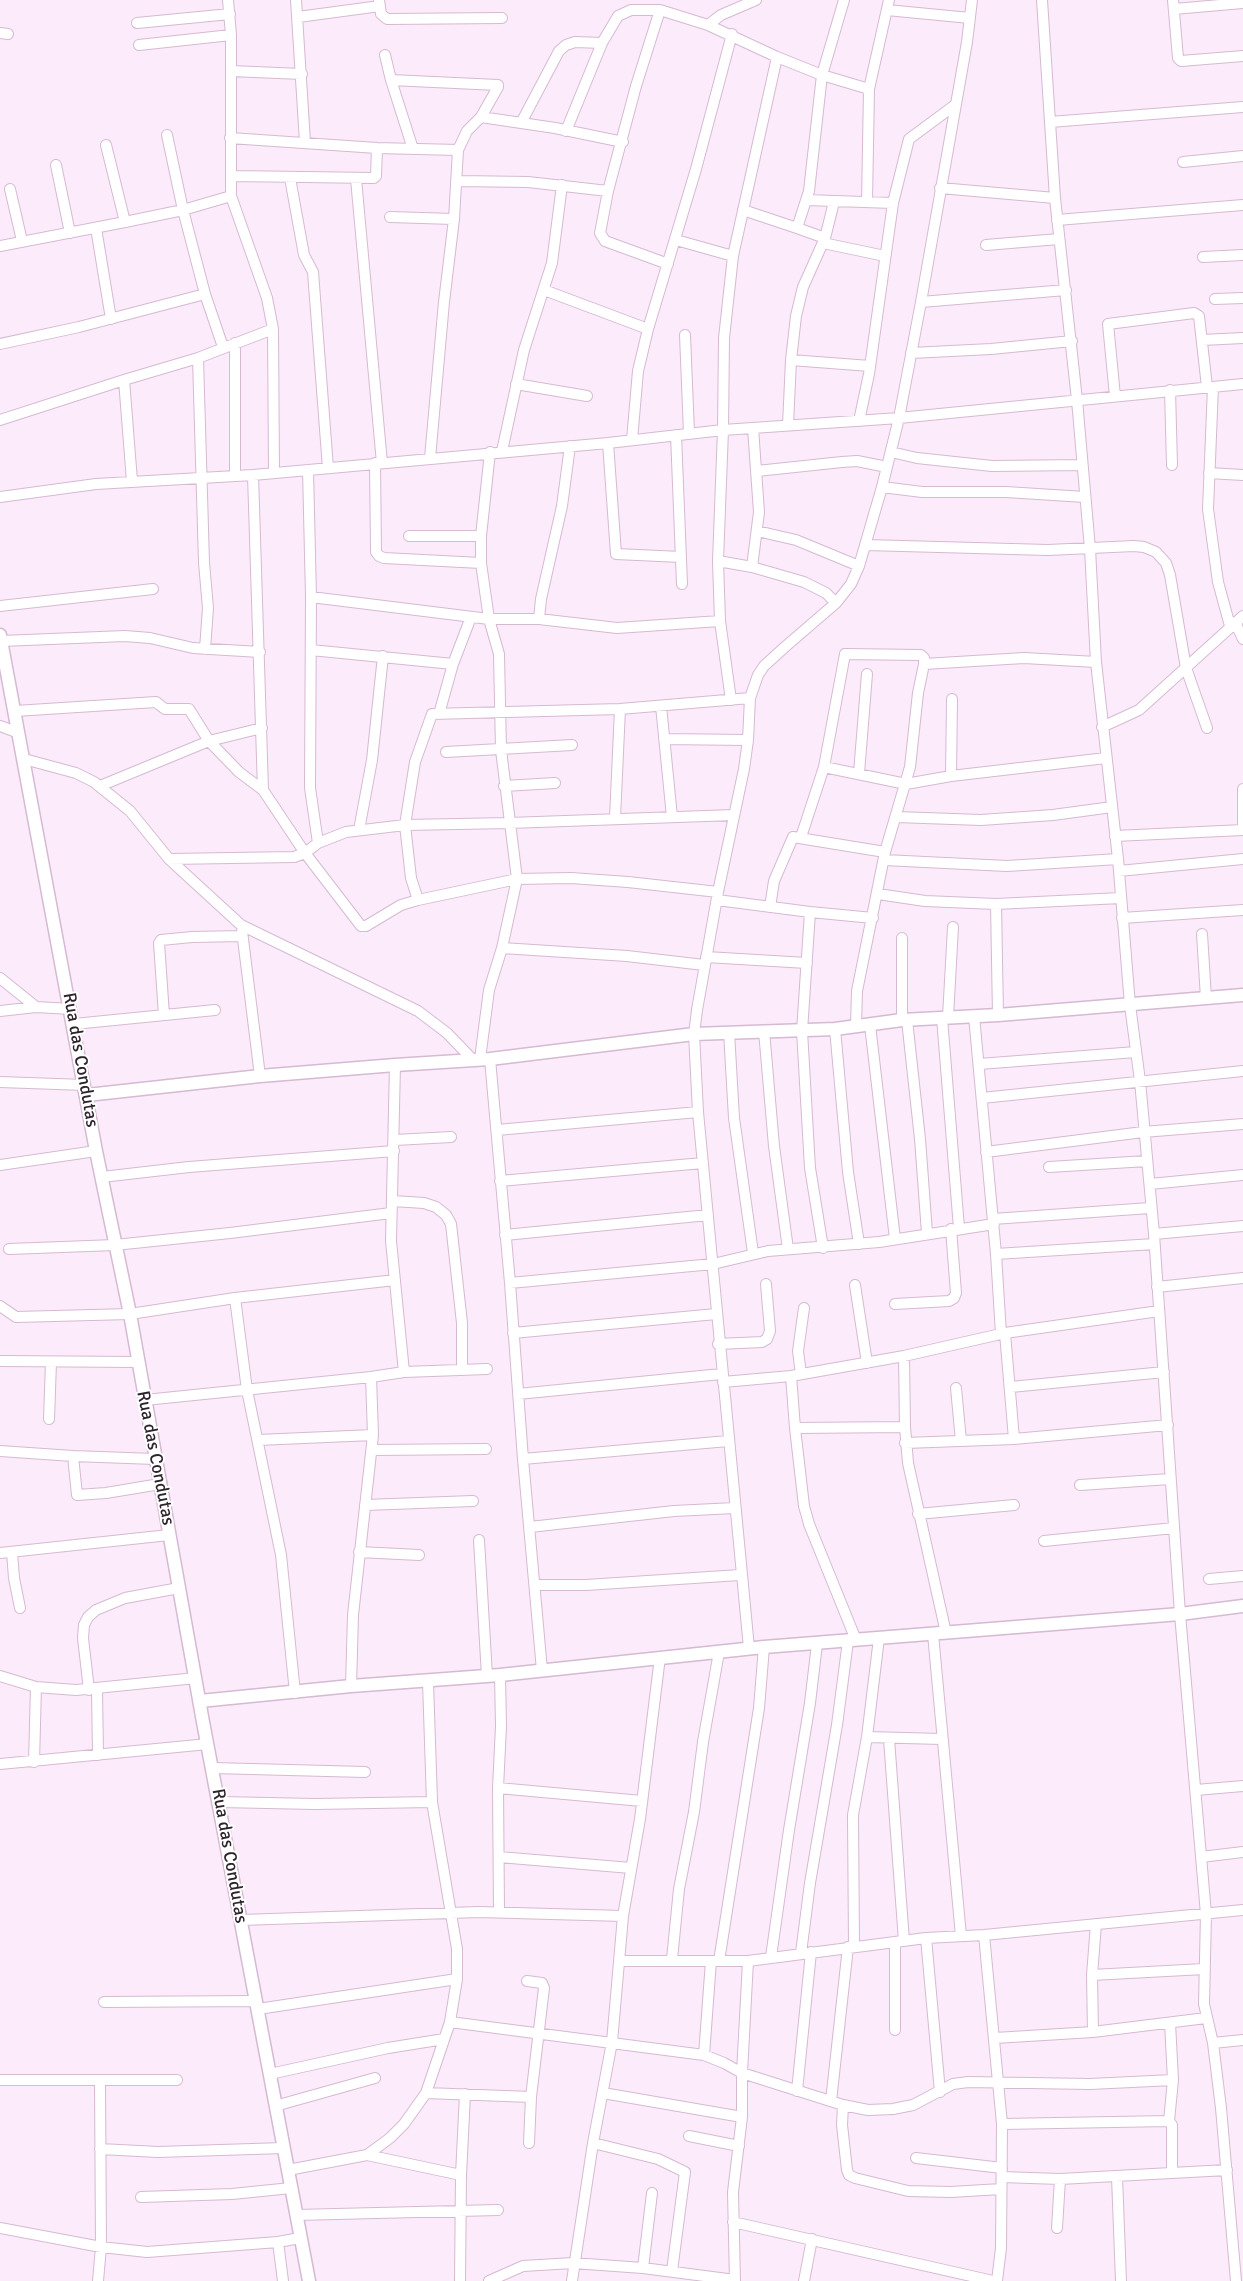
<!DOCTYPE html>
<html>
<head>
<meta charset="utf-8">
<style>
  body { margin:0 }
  canvas { display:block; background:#fcebfa }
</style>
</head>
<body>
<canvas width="1243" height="2281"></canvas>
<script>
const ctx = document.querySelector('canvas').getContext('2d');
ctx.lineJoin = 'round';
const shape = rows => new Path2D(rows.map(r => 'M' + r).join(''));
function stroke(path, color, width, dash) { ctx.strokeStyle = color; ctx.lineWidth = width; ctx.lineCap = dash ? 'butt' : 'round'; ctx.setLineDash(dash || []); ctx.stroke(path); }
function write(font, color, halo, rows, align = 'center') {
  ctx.font = font + ' Signika,sans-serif'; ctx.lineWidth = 4; ctx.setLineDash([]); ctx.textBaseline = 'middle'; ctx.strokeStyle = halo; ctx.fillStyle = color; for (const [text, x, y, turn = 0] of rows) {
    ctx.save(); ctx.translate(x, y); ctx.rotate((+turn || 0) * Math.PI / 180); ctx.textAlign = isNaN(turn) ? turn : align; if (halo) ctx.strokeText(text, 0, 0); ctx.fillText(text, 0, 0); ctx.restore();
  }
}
const minor = shape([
  [228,0,231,35,231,196,267,298,273,329,274,472],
  [296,0,305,142],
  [379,0,381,14,387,19,502,18],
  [1042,0,1055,198,1077,400,1090,549,1096,662,1118,859,1130,1005,1140,1081,1154,1234,1180,1614,1206,1914,1204,2004,1213,2043,1221,2108,1236,2281],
  [1173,0,1178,58,1181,61,1243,56],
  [1174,9,1243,3],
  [660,10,636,86,608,191,600,233,605,241,668,264],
  [887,10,970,18],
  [298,17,380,6],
  [137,23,230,14],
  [708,25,721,15,756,0],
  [0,33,8,34],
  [139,45,231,35],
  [385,55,391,80,413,149],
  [231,71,302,74],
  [391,80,498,85,498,87,481,117,467,131,458,150,454,219,444,302,430,458],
  [481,117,555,128,623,142],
  [1050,122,1243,107],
  [521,123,559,51,566,45,575,42,602,43],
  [566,131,602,43,618,16,631,10,660,10,708,25,777,57,822,75,869,89],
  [167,135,183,210,205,294,223,347],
  [230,138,377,148,458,150],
  [106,145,125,222],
  [1183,162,1243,156],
  [56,165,70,233],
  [232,176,374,178,376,176,377,148],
  [290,178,304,255,313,272,328,468],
  [356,179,382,463],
  [458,181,528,182,608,191],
  [940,188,1055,198],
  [10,189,22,241],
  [806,200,893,203,869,374,859,421],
  [867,202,869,89,889,0],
  [893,203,909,139,955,105],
  [743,210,797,228,809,191,822,75,844,0],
  [390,217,454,219],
  [1057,220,1243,205],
  [96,228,111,319],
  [797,228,825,238],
  [676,240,733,256],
  [823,243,885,256],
  [986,245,1059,239],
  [0,246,125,222,183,210,231,196],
  [1203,257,1243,255],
  [544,290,648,329],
  [1215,299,1243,298],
  [921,302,1066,290],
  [685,335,689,433],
  [1202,340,1243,338],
  [235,343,235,475],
  [0,344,79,327,205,294],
  [911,353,991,349,1072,341],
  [198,358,204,563,208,608,205,649],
  [791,360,870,366],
  [124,380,132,481],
  [516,384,587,396],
  [1213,387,1208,509,1218,582,1230,626],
  [1170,390,1172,465],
  [1115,396,1108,324,1194,313,1199,316,1207,387],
  [0,420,124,380,198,358,273,329],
  [788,425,791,360,796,316,803,287,825,238,834,202],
  [676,435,682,584],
  [632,440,638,371,648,329,696,169,732,34],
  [608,443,616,554,681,557],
  [502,451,524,350,552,263,562,185],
  [891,452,917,458,992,466,1081,465],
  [375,463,376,552,379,556,384,558,481,563],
  [308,470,311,597,310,788,318,843],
  [757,471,842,462,857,461,887,467],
  [1209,473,1243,475],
  [253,475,263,790,305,853,361,926,366,926,401,905,418,900,517,879,571,878,628,882,718,892],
  [882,487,922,492,1006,492,1085,497],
  [0,497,96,484,253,475,608,443,723,430,899,418,1243,384],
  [757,531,796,540,859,566],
  [409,536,481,536],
  [866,545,1048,550,1134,546,1144,547,1156,552,1166,563,1170,575,1186,668,1207,728],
  [718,561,752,567,804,582,826,593,836,603],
  [752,567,759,512,753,428],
  [311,597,489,619,539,619,541,599,562,506,570,446],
  [0,606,153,589],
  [539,619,617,628,720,621],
  [1235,622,1243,639],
  [1,641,125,636,150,638,193,648,260,652],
  [311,650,453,664],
  [924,664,1024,658,1096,662],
  [731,700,720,621,718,561,723,430,724,338,733,256,777,57],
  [661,706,672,817],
  [15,711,156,702,165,709,189,709,209,741,239,772,263,790],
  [439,714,453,664,471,617],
  [0,726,19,733],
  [1102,727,1139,710,1243,616],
  [664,739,748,740],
  [446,752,572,745],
  [24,759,76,773,94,782,130,811,169,859,241,925,418,1011,447,1033,473,1060],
  [824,767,906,784,951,776,1106,758],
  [859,773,867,674],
  [951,776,952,699],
  [100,786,209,741,262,728],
  [504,786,555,783],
  [896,817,981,820,1053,815,1112,807],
  [615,818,620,709],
  [359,830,372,760,383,656],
  [1243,830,1243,789],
  [1115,836,1243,830],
  [801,837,824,767,845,654,921,655,924,658,924,664,918,693,910,767,885,852,857,991,856,1026],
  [169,859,294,857,305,853,318,843,346,832,405,825,509,823,734,815],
  [884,860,1007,866,1118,859],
  [1119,871,1243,859],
  [878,894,925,901,996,904,1121,898],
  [418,900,411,878,405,825,415,762,432,714,620,709,750,698],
  [717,900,810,912,873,918],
  [996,904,998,1015],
  [770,907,774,881,793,837,885,852],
  [810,912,802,1031,810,1168,823,1248],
  [1122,918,1243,910],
  [242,931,260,1076],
  [1202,934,1206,998],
  [502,948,627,956,704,965],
  [706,957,807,963],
  [0,978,36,1007],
  [0,1011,36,1007,71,1009],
  [164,1015,159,943,161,940,192,937,242,936],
  [974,1016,996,1254,1001,1334],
  [948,1017,953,927],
  [942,1018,959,1228],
  [902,1020,902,938],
  [907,1020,920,1139,927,1233],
  [74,1024,215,1010],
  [870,1025,895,1239],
  [835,1029,848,1172,859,1244],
  [764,1031,774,1146,788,1249],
  [729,1032,734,1118,753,1253],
  [480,1059,489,990,502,948,517,879,501,750,499,654,489,619,481,563,481,536,490,452],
  [490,1059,510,1283,523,1459,542,1670],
  [979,1064,1136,1052],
  [395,1065,391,1241,404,1372],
  [0,1082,85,1085],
  [982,1098,1243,1071],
  [497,1130,698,1112],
  [395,1140,451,1137],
  [986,1152,1143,1132,1243,1124],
  [0,1165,96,1151],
  [1049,1167,1147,1161],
  [102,1177,189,1167,394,1151],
  [500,1181,703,1163],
  [1150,1184,1243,1175],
  [393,1201,424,1203,436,1207,446,1215,451,1224,462,1323,462,1369],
  [993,1219,1150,1208],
  [1154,1234,1243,1226],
  [505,1235,708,1215],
  [9,1249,115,1245,230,1233,391,1213],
  [996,1254,1154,1244],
  [510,1283,713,1264,768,1251,879,1242,994,1224],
  [855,1285,867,1363],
  [1157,1287,1243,1278],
  [235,1298,247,1390,281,1555,295,1693],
  [895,1304,949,1301,954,1298,956,1293,951,1229],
  [0,1306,16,1317,130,1314,235,1298,395,1280],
  [513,1333,716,1314],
  [1005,1333,1014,1439],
  [718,1344,762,1342,767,1339,770,1331,766,1284],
  [904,1356,905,1427,908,1463,946,1633],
  [0,1361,137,1362],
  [801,1374,798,1351,804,1308],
  [791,1376,795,1428,804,1506,809,1524,856,1640],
  [723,1382,791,1376,904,1356,1005,1333,1159,1311],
  [1011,1387,1164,1372],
  [956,1388,961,1441],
  [518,1394,721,1374],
  [145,1400,371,1377,404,1372,487,1369],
  [49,1419,51,1362],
  [795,1428,905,1427],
  [258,1440,373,1435],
  [905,1443,1014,1439,1168,1425],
  [372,1450,486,1449],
  [0,1451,73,1456,155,1459],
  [73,1456,77,1495,106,1493,160,1484],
  [523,1459,728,1441],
  [1080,1485,1170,1479],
  [365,1505,473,1501],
  [918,1514,1014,1505],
  [530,1527,674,1511,735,1508],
  [479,1540,487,1676],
  [1044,1541,1174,1528],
  [12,1552,14,1578,20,1608],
  [359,1552,419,1555],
  [0,1553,169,1535],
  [1209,1579,1243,1576],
  [536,1585,586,1585,740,1575],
  [933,1634,961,1936],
  [749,1648,698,1112,694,1034,697,1010,718,892,744,769,748,740,750,698,758,675,764,666,786,646,836,603,851,584,859,566,882,487,899,418,921,302,967,42,972,0],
  [0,1676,36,1687,76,1690,196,1678],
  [351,1686,353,1615,373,1435,371,1377],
  [97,1689,98,1755],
  [89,1690,83,1638,84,1625,88,1617,96,1610,125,1598,179,1588],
  [867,1737,942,1739],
  [889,1739,904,1941],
  [34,1762,36,1687],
  [0,1764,208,1744],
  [213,1768,365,1772],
  [498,1788,642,1801],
  [1196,1790,1243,1786],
  [220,1802,315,1804,432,1802],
  [499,1857,631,1868],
  [1201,1857,1243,1852],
  [499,1912,498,1788,501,1726,500,1675],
  [241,1920,479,1912,623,1916],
  [984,1935,1002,2124,1001,2248,997,2281],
  [926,1938,940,2092],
  [895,1943,895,2030],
  [854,1946,853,1815,867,1737,879,1638],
  [801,1953,810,1883,837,1725,848,1641],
  [771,1957,789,1830,810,1703,817,1644],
  [672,1959,679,1889,694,1812,703,1742,719,1652],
  [620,1961,748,1961,926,1938,984,1935,1243,1910],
  [719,1961,759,1708,764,1647],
  [1092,1975,1204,1969],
  [527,1981,542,1983,544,1988,531,2097,529,2143],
  [104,2002,256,2001],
  [258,2009,457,1979],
  [450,2022,704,2055,724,2063,742,2073,843,2105,868,2110,893,2109,913,2105,953,2084,968,2082,1090,2084,1173,2080],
  [1170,2023,1173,2080,1169,2121,1172,2125,1172,2173],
  [1093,2032,1092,1975,1096,1924],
  [995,2038,1093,2032,1206,2018],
  [1213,2043,1243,2040],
  [704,2055,711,1961],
  [270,2074,388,2048,444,2039],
  [0,2080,177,2080],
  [797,2091,811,1952],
  [426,2093,531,2097],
  [603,2093,742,2117],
  [831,2101,848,1947],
  [843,2105,842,2125,847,2170,849,2175,855,2178,908,2191,951,2192,1001,2189],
  [275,2106,375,2078],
  [1002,2124,1169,2121],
  [689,2136,739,2146],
  [593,2143,658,2159,685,2172,672,2271],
  [100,2149,158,2152,284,2148],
  [367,2155,461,2175],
  [916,2158,1002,2168],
  [288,2170,367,2155,390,2138,404,2124,426,2093,450,2022,457,1979,457,1949,432,1802,428,1682],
  [1002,2177,1060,2179,1227,2170],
  [1117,2177,1121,2281],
  [141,2197,232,2194,291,2188],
  [296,2215,498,2210],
  [733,2222,993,2281],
  [0,2228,101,2247,147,2252,278,2242,300,2238],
  [1057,2228,1060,2179],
  [278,2242,283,2281],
  [643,2268,652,2193],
  [98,2281,101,2247,100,2081],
  [460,2281,461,2175,465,2094],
  [489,2281,523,2266,573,2263,643,2268,735,2280],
  [572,2281,593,2143,612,2042,623,1916,640,1819,660,1657],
  [735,2281,733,2192,742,2117,742,2073,748,1961],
  [804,2281,812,2239]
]);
const tertiary = shape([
  [0,635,96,1151,130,1314,203,1722,309,2281],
  [87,1095,260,1076,395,1065,490,1059,694,1034,835,1029,902,1020,998,1015,1243,995],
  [200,1701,351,1686,500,1675,764,1647,1180,1614,1243,1606]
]);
stroke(minor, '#d5bad3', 12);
stroke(tertiary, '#d5bad3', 15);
stroke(minor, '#fff', 10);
stroke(tertiary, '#fff', 12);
write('18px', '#2e242d', '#fff', [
  ["Rua das Condutas",80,1060,80],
  ["Rua das Condutas",155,1458,79],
  ["Rua das Condutas",229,1856,80]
]);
</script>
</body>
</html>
